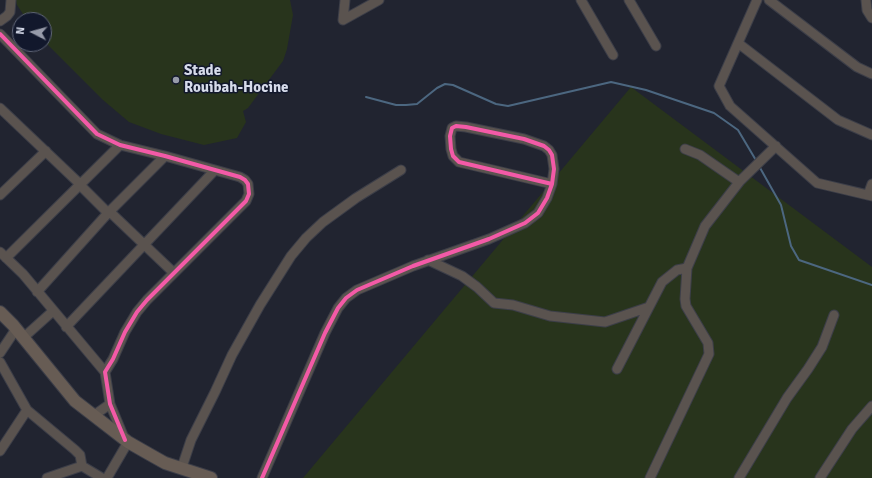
<!DOCTYPE html>
<html>
<head>
<meta charset="utf-8">
<style>
  body { margin:0 }
  #map { position:relative; width:872px; height:478px; overflow:hidden; background:#212430; font-family:Signika,sans-serif }
  canvas { display:block }
  .north { position:absolute; left:12px; top:12px; width:40px; height:40px; box-sizing:border-box; background:#12182c; border:1px solid #606678; border-radius:50%; rotate:276deg; font-size:11px; font-weight:700; line-height:16px; text-align:center; color:#d6dbea }
  .north::after { content:''; display:block; margin:auto; width:14px; height:18px; background:#979ba9; clip-path:polygon(50% 0,100% 100%,50% 72%,0 100%) }
</style>
</head>
<body>
<div id="map">
<canvas width="872" height="478"></canvas>
<div class="north">N</div>
</div>
<script>
const ctx = document.querySelector('canvas').getContext('2d');
ctx.lineJoin = 'round';
function fillPath(path, color) { ctx.fillStyle = color; ctx.fill(path, 'evenodd'); }
const shape = rows => new Path2D(rows.map(r => 'M' + r).join(''));
function stroke(path, color, width, dash) { ctx.strokeStyle = color; ctx.lineWidth = width; ctx.lineCap = dash ? 'butt' : 'round'; ctx.setLineDash(dash || []); ctx.stroke(path); }
function write(font, color, halo, rows, align = 'center') {
  ctx.font = font + ' Signika,sans-serif'; ctx.lineWidth = 3; ctx.setLineDash([]); ctx.textBaseline = 'middle'; ctx.strokeStyle = halo; ctx.fillStyle = color; for (const [text, x, y, turn = 0] of rows) {
    ctx.save(); ctx.translate(x, y); ctx.rotate((+turn || 0) * Math.PI / 180); ctx.textAlign = isNaN(turn) ? turn : align; if (halo) ctx.strokeText(text, 0, 0); ctx.fillText(text, 0, 0); ctx.restore();
  }
}
fillPath(shape([
  [16,0,290,0,293,15,287,49,283,61,248,108,243,111,246,122,237,138,204,145,161,134,129,122,103,100,44,41,44,20,27,20,17,5],
  [631,87,872,267,872,478,303,478]
]), '#28341c');
stroke(shape([
  [366,97,396,105,406,105,417,104,437,88,445,84,453,85,496,104,508,106,611,82,646,90,714,113,738,130,757,162],
  [759,166,781,205,791,246,799,260,872,285]
]), '#4c6780', 2);
const minor = shape([
  [581,0,613,55],
  [629,0,656,46],
  [757,0,719,86,730,106,817,183,872,196],
  [769,0,857,67,872,74],
  [866,0,867,10,872,18],
  [343,20,379,0],
  [343,20,345,0],
  [0,21,7,16,10,12,11,0],
  [0,34,97,134,120,145,165,156,240,177,245,180,248,184,249,194,246,201,147,300,137,312,125,332,113,359,105,372,110,404,125,440],
  [738,43,838,120,872,135],
  [0,108,81,185],
  [685,149,700,155,739,182],
  [81,186,108,213],
  [0,195,46,151],
  [868,195,872,184],
  [110,212,174,273],
  [0,252,23,274,105,372],
  [6,258,120,145],
  [428,260,462,276,477,287,494,303,513,305,550,316,605,322,649,307],
  [37,292,108,213,165,156],
  [66,327,215,170],
  [23,338,53,311],
  [0,353,16,329],
  [0,362,27,410,75,450,80,455,82,466],
  [617,369,662,282,677,270,687,268],
  [93,416,110,404],
  [0,451,27,410],
  [182,467,191,440,215,392,232,355,260,305,291,256,306,238,323,222,356,198,401,170],
  [47,478,82,466,102,478],
  [107,478,128,442],
  [262,478,325,333,338,308,346,298,357,290,413,266,489,239,525,223,538,213,547,198,552,184,554,169,552,155,549,150,544,146,524,139,466,127,456,126,452,128,450,136,451,149,453,156,459,162,552,184],
  [650,478,709,354,708,343,686,306,685,299,687,268,705,226,740,181,776,146],
  [739,478,787,398,808,369,822,347,834,315],
  [820,478,852,429,872,406]
]);
const major = shape([
  [0,312,13,325,75,401,128,442,149,454,165,463,211,478]
]);
stroke(minor, '#3c3e48', 11);
stroke(major, '#3c3e48', 14);
stroke(minor, '#5a534f', 9);
stroke(major, '#675c54', 12);
stroke(shape([
  [0,34,97,134,120,145,165,156,240,177,245,180,248,184,249,194,246,201,147,300,137,312,125,332,113,359,105,372,110,404,125,440],
  [262,478,325,333,338,308,346,298,357,290,413,266,489,239,525,223,538,213,547,198,552,184,554,169,552,155,549,150,544,146,524,139,466,127,456,126,452,128,450,136,451,149,453,156,459,162,552,184]
]), '#f35aa7', 4);
for (const [x, y, r, color] of [
  [176,80,4,"#979ba9"]
]) { const dot = new Path2D(); dot.arc(x, y, r, 0, 2 * Math.PI); ctx.fillStyle = color; ctx.fill(dot); stroke(dot, '#12182c', 1.5); }
write('bold 15px', '#d6dbea', '#12182c', [
  ["Stade",184,71],
  ["Rouibah-Hocine",184,88]
], 'left');
</script>
</body>
</html>
